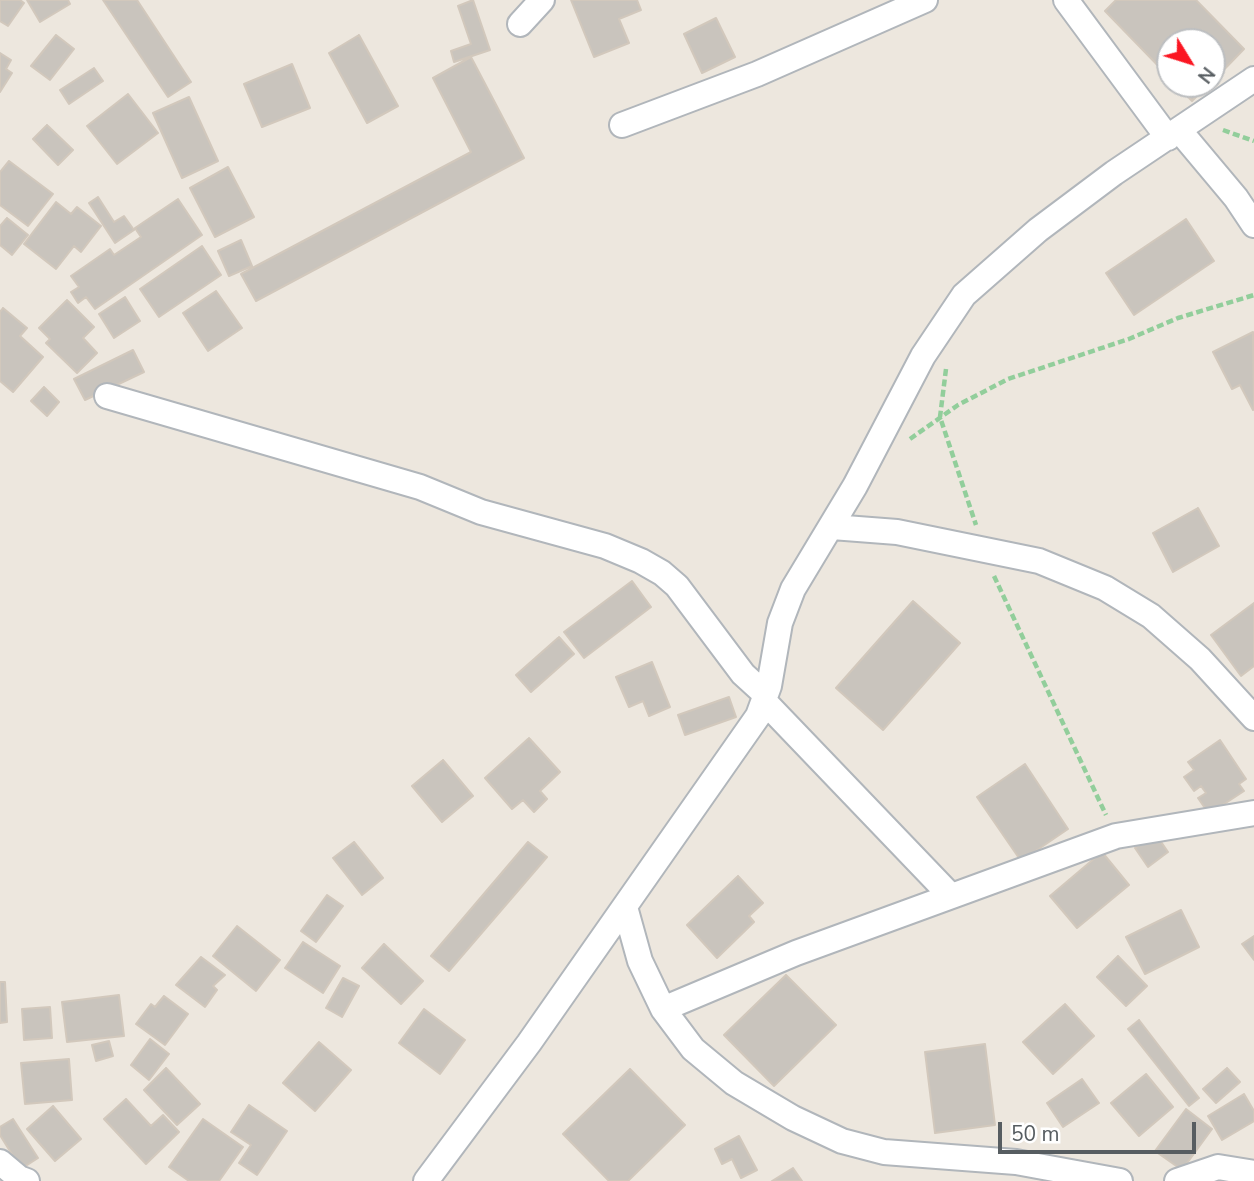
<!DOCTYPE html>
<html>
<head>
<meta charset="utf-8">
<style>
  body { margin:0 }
  #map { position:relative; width:1254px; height:1181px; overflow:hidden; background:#ede7de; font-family:"Nunito Sans",sans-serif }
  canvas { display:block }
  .north { position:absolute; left:1156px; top:28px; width:70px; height:70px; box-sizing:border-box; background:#fff; border:2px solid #bcbec0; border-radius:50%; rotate:128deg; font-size:19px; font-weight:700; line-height:28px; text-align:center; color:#575d61 }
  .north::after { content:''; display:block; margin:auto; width:24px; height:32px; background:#fb1622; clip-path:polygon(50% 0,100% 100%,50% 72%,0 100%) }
  .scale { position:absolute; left:998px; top:1122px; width:198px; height:32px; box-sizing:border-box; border:4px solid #575d61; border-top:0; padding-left:9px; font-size:21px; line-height:24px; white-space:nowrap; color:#575d61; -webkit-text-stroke:5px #fff; paint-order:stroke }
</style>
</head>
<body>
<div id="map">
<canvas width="1254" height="1181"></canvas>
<div class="north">N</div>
<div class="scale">50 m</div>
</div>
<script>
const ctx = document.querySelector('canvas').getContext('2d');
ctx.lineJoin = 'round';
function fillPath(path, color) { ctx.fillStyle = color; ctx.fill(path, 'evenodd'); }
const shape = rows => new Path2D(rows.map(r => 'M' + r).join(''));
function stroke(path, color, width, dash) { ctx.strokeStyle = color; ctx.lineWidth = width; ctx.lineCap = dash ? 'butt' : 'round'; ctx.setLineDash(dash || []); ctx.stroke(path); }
const building = shape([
  [0,0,20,0,24,3,8,26,0,21,0,0],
  [27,0,68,0,70,4,40,22,27,0],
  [103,0,137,0,191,82,168,97,103,0],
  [473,0,490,50,454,62,451,51,471,44,458,6,473,0],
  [571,0,637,0,641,10,619,19,629,43,594,57,571,0],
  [1116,0,1196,0,1244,49,1212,82,1212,42,1170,42,1170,78,1105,11,1116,0],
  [716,18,735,57,702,73,684,34,716,18],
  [56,35,74,49,50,80,31,66,56,35],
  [359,35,398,106,367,123,329,53,359,35],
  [0,53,11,60,6,69,12,73,0,92,0,53],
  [471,57,524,158,256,301,241,274,471,152,433,78,471,57],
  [292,64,310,108,262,127,244,84,292,64],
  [94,68,103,81,69,104,60,90,94,68],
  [1176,84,1209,84,1192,101,1176,84],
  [128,94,158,133,117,164,87,126,128,94],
  [189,97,218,161,182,178,153,113,189,97],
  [47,125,73,150,58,165,33,139,47,125],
  [9,161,53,194,28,226,0,205,0,172,9,161],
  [228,167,254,217,215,237,190,188,228,167],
  [98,197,114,222,124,216,134,230,115,243,89,203,98,197],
  [178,199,202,235,95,309,86,297,78,303,71,292,79,287,71,276,110,249,114,255,141,237,135,228,178,199],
  [56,202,71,214,77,207,101,226,81,252,74,246,56,269,24,244,56,202],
  [7,218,28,235,12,255,0,245,0,226,7,218],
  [1186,219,1214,261,1134,315,1106,273,1186,219],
  [241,240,252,266,229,276,218,251,241,240],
  [202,246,221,275,159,317,140,289,202,246],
  [216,291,242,328,208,351,183,313,216,291],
  [125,297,140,321,114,338,99,314,125,297],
  [67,300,94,327,83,338,97,353,77,373,46,343,50,339,39,328,67,300],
  [3,308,27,328,20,336,43,357,13,392,0,381,0,312,3,308],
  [1253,332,1254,409,1253,410,1240,385,1232,389,1213,352,1253,332],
  [133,350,144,372,85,400,74,379,133,350],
  [44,387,59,402,47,416,31,401,44,387],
  [1198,508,1219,546,1173,572,1153,533,1198,508],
  [632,581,651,607,584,658,564,632,632,581],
  [913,601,960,643,883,730,836,688,913,601],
  [1254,603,1254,666,1241,676,1211,635,1254,603],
  [559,637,574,654,531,692,516,675,559,637],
  [652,662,670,707,649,716,643,701,629,707,616,677,652,662],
  [729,697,736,717,685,735,678,715,729,697],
  [529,738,560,772,540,791,547,799,534,812,523,800,512,809,485,778,529,738],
  [1220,740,1246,779,1239,784,1244,791,1209,814,1198,798,1206,793,1201,786,1194,791,1184,777,1194,770,1188,762,1220,740],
  [443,760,473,796,442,822,412,786,443,760],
  [1025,764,1068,829,1021,861,977,797,1025,764],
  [1155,833,1168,852,1148,867,1135,848,1155,833],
  [354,842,383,878,362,895,333,858,354,842],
  [528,842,547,857,449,971,431,956,528,842],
  [1102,852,1129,885,1077,928,1050,896,1102,852],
  [738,876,763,903,749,916,754,922,717,958,687,925,738,876],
  [327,895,343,906,316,942,301,931,327,895],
  [1181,910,1199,947,1145,974,1126,937,1181,910],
  [237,926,280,960,256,991,213,956,237,926],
  [1254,936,1254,960,1242,944,1254,936],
  [303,942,340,966,323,993,285,968,303,942],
  [384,944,423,981,401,1004,362,968,384,944],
  [1118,956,1147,986,1126,1006,1097,977,1118,956],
  [201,957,225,975,213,986,217,990,205,1007,176,985,201,957],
  [786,975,836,1025,774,1086,724,1035,786,975],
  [343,978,359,986,342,1017,326,1008,343,978],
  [0,982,5,982,7,1022,0,1023,0,982],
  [119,995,124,1036,67,1042,62,1002,119,995],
  [164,996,188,1014,165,1045,136,1024,151,1004,155,1007,164,996],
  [1065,1004,1094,1036,1053,1074,1023,1042,1065,1004],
  [50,1007,52,1038,24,1040,22,1009,50,1007],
  [424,1009,465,1040,440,1074,399,1043,424,1009],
  [1139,1020,1199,1098,1189,1106,1128,1029,1139,1020],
  [150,1039,169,1054,149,1080,131,1065,150,1039],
  [109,1041,113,1056,96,1061,92,1045,109,1041],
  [319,1042,351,1070,315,1111,283,1083,319,1042],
  [985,1044,995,1125,935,1133,925,1052,985,1044],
  [69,1059,72,1100,25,1104,21,1063,69,1059],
  [166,1068,200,1104,177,1125,144,1090,166,1068],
  [1227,1068,1240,1082,1216,1103,1203,1089,1227,1068],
  [630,1069,685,1125,628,1181,609,1181,563,1134,630,1069],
  [1146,1074,1173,1107,1139,1136,1111,1103,1146,1074],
  [1082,1079,1099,1103,1063,1127,1047,1103,1082,1079],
  [1244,1094,1254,1111,1254,1121,1222,1140,1208,1116,1244,1094],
  [126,1099,151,1126,163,1115,179,1132,146,1164,104,1119,126,1099],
  [249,1105,287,1131,257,1175,239,1163,251,1145,231,1132,249,1105],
  [53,1106,81,1139,55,1161,27,1129,53,1106],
  [1186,1109,1212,1129,1182,1170,1155,1151,1186,1109],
  [13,1119,38,1158,21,1169,0,1135,0,1127,13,1119],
  [203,1119,243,1147,219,1181,189,1181,169,1167,203,1119],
  [739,1136,757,1170,741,1178,732,1159,722,1164,715,1149,739,1136],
  [793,1168,802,1181,772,1181,793,1168]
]);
fillPath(building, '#c9c4bd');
stroke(building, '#d2c8bc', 2);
const minor = shape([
  [1066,0,1168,138],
  [520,24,542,0],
  [622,125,757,74,925,0],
  [1179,130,1236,198,1254,225],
  [107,396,420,487,481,512,605,546,641,561,662,573,677,586,743,674,766,695],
  [832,527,897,532,1039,561,1105,588,1151,616,1200,659,1254,718],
  [764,701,950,895],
  [625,907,640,961,663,1009,693,1049,734,1083,793,1118,842,1141,884,1152,1016,1162,1120,1181],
  [663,1009,796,953,1116,836,1254,813],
  [0,1162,19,1178,27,1181],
  [426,1181,529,1043,758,716,769,686,780,623,793,589,855,486,923,356,964,295,1038,230,1114,173,1254,79],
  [1177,1181,1218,1167,1254,1173]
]);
stroke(minor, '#b1b6bb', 28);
stroke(shape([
  [1223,130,1254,141],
  [946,369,940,417,976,525],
  [910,439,958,405,1008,379,1129,339,1178,318,1254,295],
  [994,576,1106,815]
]), '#92ce9b', 4.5, [7, 3.5]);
stroke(minor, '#fff', 24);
</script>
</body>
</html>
